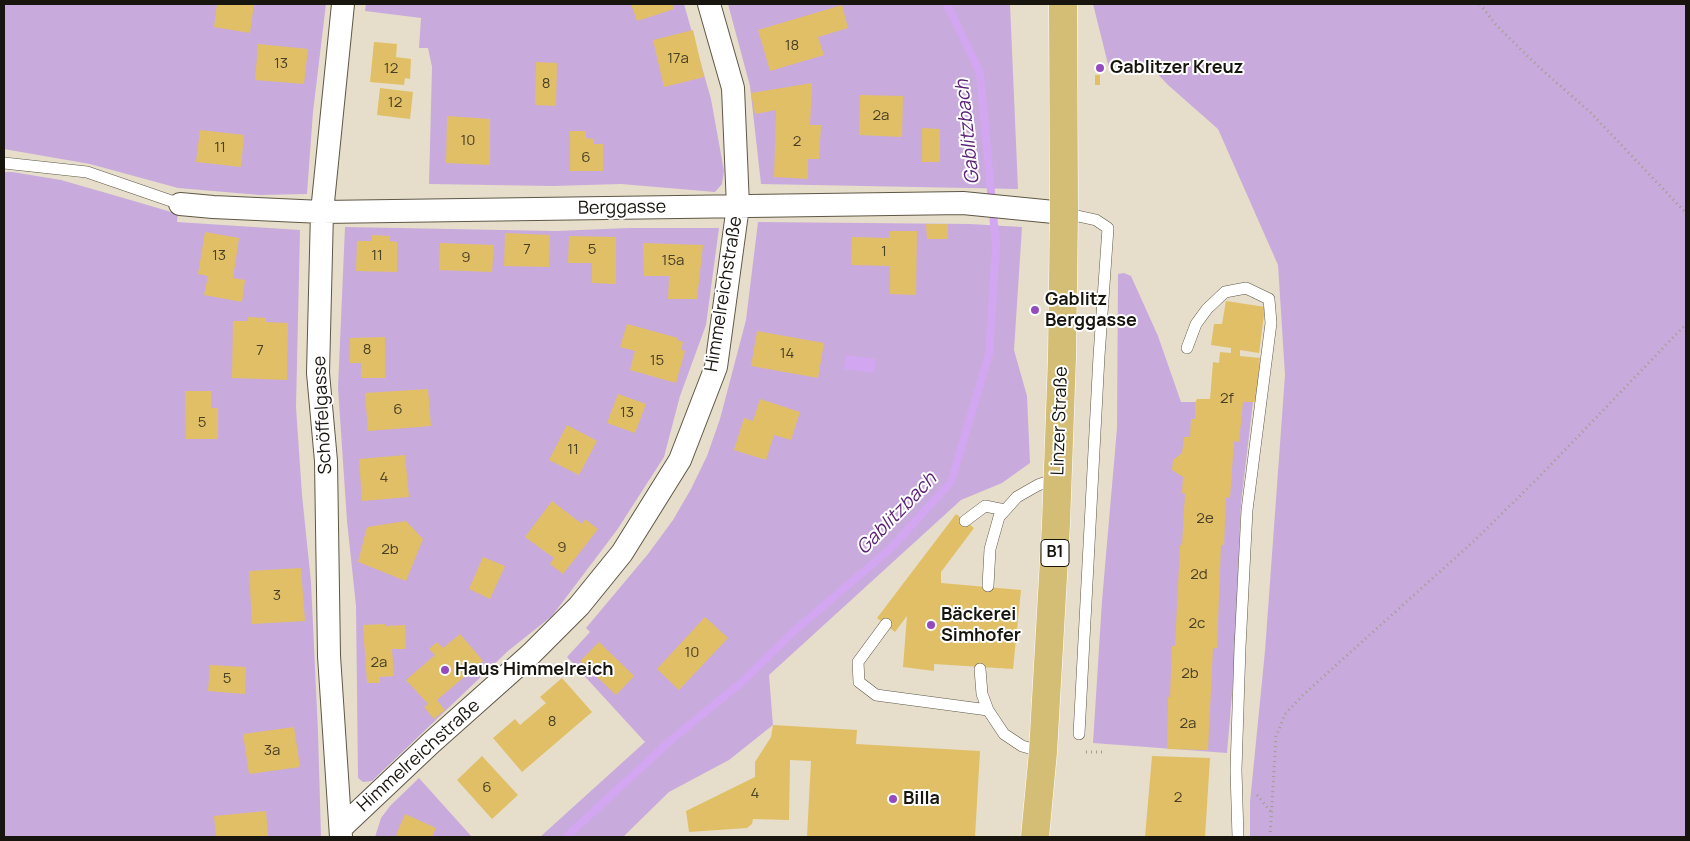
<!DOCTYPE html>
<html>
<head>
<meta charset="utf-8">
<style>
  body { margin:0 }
  #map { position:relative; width:1690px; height:841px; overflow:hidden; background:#e6deca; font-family:Manrope,sans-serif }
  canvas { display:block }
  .frame { position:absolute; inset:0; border:5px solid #17150e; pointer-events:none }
</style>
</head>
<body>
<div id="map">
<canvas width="1690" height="841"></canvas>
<div class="frame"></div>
</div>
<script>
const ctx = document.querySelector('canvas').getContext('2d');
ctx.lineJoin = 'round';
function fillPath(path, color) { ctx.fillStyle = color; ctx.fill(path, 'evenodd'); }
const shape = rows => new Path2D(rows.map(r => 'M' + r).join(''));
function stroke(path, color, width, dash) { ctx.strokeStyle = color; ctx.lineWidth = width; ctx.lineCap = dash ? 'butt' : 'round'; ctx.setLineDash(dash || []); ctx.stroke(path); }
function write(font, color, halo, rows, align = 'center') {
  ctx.font = font + ' Manrope,sans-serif'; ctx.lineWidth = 4; ctx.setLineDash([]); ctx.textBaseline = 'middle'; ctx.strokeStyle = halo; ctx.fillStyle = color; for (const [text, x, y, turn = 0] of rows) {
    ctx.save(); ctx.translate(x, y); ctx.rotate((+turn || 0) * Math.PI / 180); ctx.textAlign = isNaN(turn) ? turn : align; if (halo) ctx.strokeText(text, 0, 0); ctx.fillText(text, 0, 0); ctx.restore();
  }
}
fillPath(shape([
  [4,4,326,4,313,112,307,194,260,195,178,188,90,164,4,149],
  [366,4,684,4,711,99,724,171,722,184,715,192,621,184,553,186,429,184,432,67,428,48,419,48,421,18,365,11],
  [728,4,1010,4,1018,189,761,184,750,86],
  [1093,4,1686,4,1686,837,1250,837,1250,802,1265,651,1285,375,1278,265,1218,129,1168,85,1149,65,1123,62,1109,68],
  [4,172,12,172,61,180,127,199,178,214,177,222,300,230,296,407,302,495,311,582,318,732,321,837,4,837],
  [758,222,970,224,1022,227,1014,350,1027,396,1030,463,1002,483,961,500,769,675,773,725,729,760,669,792,623,837,540,837,645,742,567,657,590,632,586,628,648,554,673,520,691,489,707,456,720,419,746,320],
  [345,227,556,231,628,228,719,228,706,325,680,396,664,457,617,530,552,616,508,651,372,781,363,782,358,778,356,606,347,521,338,388],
  [1124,273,1131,276,1158,336,1181,402,1253,402,1241,503,1234,670,1227,753,1093,743,1102,601,1117,428,1118,274],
  [419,778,472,837,375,837,381,818,390,806]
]), '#c8abdc');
fillPath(shape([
  [846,355,876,359,874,373,844,369]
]), '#d3a6f1');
stroke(shape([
  [566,837,671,740,742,682,793,632,890,549,951,482,989,354,996,246,980,73,947,4]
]), '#d3a6f1', 8);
fillPath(shape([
  [217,4,254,4,250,33,214,27],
  [631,4,672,4,674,9,637,21],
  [842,5,848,28,818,37,824,55,770,71,758,30],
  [693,30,704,77,664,87,653,40],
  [374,42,397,44,396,57,411,59,410,79,405,78,404,85,370,82],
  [258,44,308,49,304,84,255,80],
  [536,62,557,63,556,106,535,105],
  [1095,75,1100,75,1100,85,1095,85],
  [812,83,810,125,821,125,819,159,808,159,808,179,774,177,776,110,755,114,751,93],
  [380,88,413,92,410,119,377,115],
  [860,95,903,96,902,137,859,135],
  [447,116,490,119,490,165,446,163],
  [922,128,940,129,940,162,922,162],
  [200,130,244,135,241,167,196,162],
  [570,131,586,131,586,138,594,139,594,144,603,144,603,171,570,171],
  [926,224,948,224,948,239,927,239],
  [890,231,917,231,916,295,890,294,890,266,851,265,852,237,889,238],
  [205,232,239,238,233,278,245,280,242,302,204,295,208,276,198,274],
  [505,233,550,235,549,267,504,266],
  [372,235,390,236,390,241,397,242,397,272,356,271,357,241,372,241],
  [569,236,616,237,616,284,592,283,592,263,568,263],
  [440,243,494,245,492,272,439,270],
  [643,243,703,245,697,299,668,299,669,276,644,276],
  [1226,301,1265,307,1259,353,1240,350,1240,356,1260,358,1256,402,1243,402,1239,442,1234,441,1230,498,1226,497,1224,545,1221,545,1217,648,1213,648,1208,750,1167,749,1168,697,1170,697,1172,646,1175,646,1180,545,1182,545,1185,494,1182,493,1183,477,1172,470,1173,460,1182,453,1184,437,1190,437,1191,419,1195,419,1195,403,1197,399,1210,399,1213,362,1219,363,1220,352,1231,353,1231,348,1211,345,1214,324,1222,324],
  [248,317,266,318,266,322,288,323,287,380,232,378,233,321,248,321],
  [627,324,678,338,677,340,683,342,681,350,685,351,676,383,630,370,635,351,620,347],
  [757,331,824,343,818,378,751,366],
  [385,337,385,378,361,378,361,363,350,363,350,338],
  [428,389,431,426,368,431,365,393],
  [185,391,211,391,211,408,218,408,218,439,186,439],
  [618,394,646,404,635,433,607,423],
  [760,399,800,412,791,440,774,435,766,460,734,450,744,418,753,421],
  [567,425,597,441,579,475,549,460],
  [405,455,409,497,362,501,359,459],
  [552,501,582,524,585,519,598,529,563,574,550,564,554,558,525,537],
  [956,514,974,528,941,572,941,583,1021,590,1013,669,934,664,934,671,903,667,907,616,895,632,877,618],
  [406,521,423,539,406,581,358,562,367,527],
  [483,557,505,566,490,599,469,589],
  [301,568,305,621,252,624,249,571],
  [705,617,728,638,679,690,657,669],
  [385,624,385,626,405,625,406,649,392,649,394,676,380,677,380,683,367,683,363,625],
  [460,634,483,661,437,700,445,710,434,719,424,707,428,704,406,680,435,655,429,649,437,642,443,648],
  [599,642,634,676,616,695,580,661],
  [210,665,246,667,245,694,208,691],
  [562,678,592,712,522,772,493,738,515,719,520,725,546,703,540,697],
  [773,725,857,730,856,744,980,751,975,837,807,837,811,761,790,760,789,820,753,819,752,824,747,828,689,832,686,811,755,777,755,762,771,737],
  [294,727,300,767,249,774,243,734],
  [482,756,518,795,492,819,457,780],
  [1152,756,1210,758,1205,837,1145,837],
  [266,811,268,837,216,837,214,816],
  [405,814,436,828,432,837,400,837,396,835]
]), '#e1bf67');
const service = shape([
  [4,163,87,172,180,204],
  [1064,213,1096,220,1108,228,1099,356,1079,734],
  [1187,348,1196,324,1207,309,1225,292,1246,288,1269,299,1271,323,1247,510,1240,647,1236,770,1238,837],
  [965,521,985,506,1005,510],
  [988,586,990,549,999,517,1017,497,1038,485,1058,478],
  [886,624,858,662,859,682,876,695,988,710],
  [980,669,982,694,988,710,1004,734,1022,746,1043,752]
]);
const minor = shape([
  [180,204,213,207,322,212,963,203,1064,213],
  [341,828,431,743,531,654,579,606,622,553,680,460,716,367,738,206,733,88,709,4],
  [341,837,329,656,326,461,318,373,322,212,343,4]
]);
const primary = shape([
  [1035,837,1043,752,1056,524,1062,357,1064,213,1063,4]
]);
stroke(service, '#5e5746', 12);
stroke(minor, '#5e5746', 24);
stroke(primary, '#fff', 29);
stroke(shape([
  [1480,4,1496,25,1540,68,1591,113,1686,213],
  [1086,752,1103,752],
  [1257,795,1272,813],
  [1270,837,1276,737,1285,714,1303,695,1475,540,1539,477,1686,324]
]), '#a29c8d', 3, [1, 4]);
stroke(service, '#fff', 11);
stroke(minor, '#fff', 22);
stroke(primary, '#d4bd74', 28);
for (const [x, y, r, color] of [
  [1100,68,5,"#944bbd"],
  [1035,310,5,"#944bbd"],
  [931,625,5,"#944bbd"],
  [445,670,5,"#944bbd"],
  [893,799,5,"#944bbd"]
]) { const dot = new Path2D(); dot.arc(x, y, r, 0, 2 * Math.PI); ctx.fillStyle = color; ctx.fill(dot); stroke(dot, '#fff', 2); }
write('15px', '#4a4024', null, [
  ["18",792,46],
  ["17a",678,59],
  ["13",281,64],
  ["12",391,69],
  ["8",546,84],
  ["12",395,103],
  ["2a",881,116],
  ["10",468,141],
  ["2",797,142],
  ["11",220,148],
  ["6",586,158],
  ["7",527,250],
  ["5",592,250],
  ["1",884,252],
  ["13",219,256],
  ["11",377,256],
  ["9",466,258],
  ["15a",673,261],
  ["8",367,350],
  ["7",260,351],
  ["14",787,354],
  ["15",657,361],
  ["2f",1227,399],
  ["6",398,410],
  ["13",627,413],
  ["5",202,423],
  ["11",573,450],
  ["4",384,478],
  ["2e",1205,519],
  ["9",562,548],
  ["2b",390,550],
  ["2d",1199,575],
  ["3",277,596],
  ["2c",1197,624],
  ["10",692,653],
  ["2a",379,663],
  ["2b",1190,674],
  ["5",227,679],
  ["8",552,722],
  ["2a",1188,724],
  ["3a",272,751],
  ["6",487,788],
  ["4",755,794],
  ["2",1178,798]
]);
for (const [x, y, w] of [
  [1055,553,28]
]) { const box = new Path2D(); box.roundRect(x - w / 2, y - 13.5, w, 27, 4); ctx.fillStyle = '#fff'; ctx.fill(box); stroke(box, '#17150e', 1); }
write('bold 16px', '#17150e', null, [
  ["B1",1055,553]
]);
write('bold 18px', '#17150e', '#fff', [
  ["Gablitzer Kreuz",1110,68],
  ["Gablitz",1045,300],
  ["Berggasse",1045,321],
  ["Bäckerei",941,615],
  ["Simhofer",941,636],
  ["Haus Himmelreich",455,670],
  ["Billa",903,799]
], 'left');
write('18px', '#17150e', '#fff', [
  ["Berggasse",622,208,-1],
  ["Himmelreichstraße",724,294,-81],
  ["Schöffelgasse",323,415,-93],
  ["Linzer Straße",1060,421,-88],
  ["Himmelreichstraße",419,756,-42]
]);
write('italic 19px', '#5b2278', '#fff', [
  ["Gablitzbach",968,132,-96],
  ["Gablitzbach",897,514,-46]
]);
</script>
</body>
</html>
